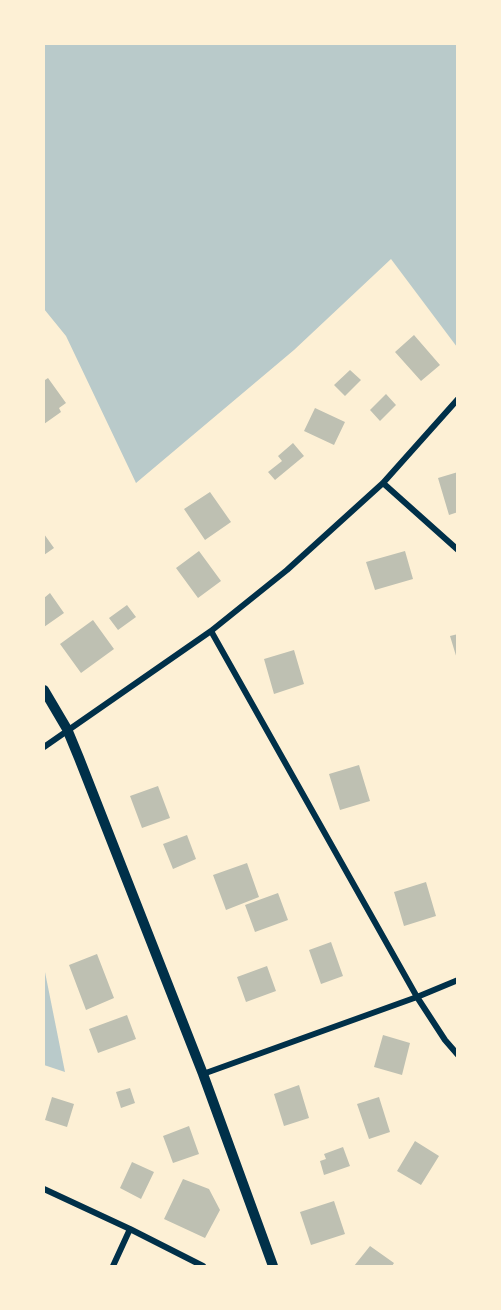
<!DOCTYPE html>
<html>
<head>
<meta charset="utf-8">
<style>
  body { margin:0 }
  #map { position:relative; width:501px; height:1310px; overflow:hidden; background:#fdf0d5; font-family:Karla,sans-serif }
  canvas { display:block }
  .frame { position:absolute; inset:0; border:45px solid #fdf0d5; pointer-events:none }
</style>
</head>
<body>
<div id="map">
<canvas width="501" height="1310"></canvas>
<div class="frame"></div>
</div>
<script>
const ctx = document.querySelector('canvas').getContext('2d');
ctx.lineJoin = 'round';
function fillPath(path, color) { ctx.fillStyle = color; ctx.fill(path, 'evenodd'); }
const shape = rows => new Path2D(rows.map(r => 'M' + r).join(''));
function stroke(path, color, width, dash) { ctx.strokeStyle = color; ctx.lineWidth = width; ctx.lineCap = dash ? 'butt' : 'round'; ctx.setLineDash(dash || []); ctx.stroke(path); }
fillPath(shape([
  [44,44,457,44,457,347,391,259,294,350,136,483,66,336,44,309],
  [44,967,65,1072,44,1065]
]), '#b9caca');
fillPath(shape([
  [414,335,440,365,421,381,395,352],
  [350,370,361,380,345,396,334,385],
  [44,378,45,380,48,378,66,403,59,408,61,412,44,424],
  [386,394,396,405,380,421,370,410],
  [315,408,345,422,334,445,304,431],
  [293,443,304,456,275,480,268,472,282,461,278,456],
  [458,472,458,512,449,515,438,478],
  [210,492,231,522,205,540,184,509],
  [44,534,54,548,44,555],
  [199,551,221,581,198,598,176,568],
  [405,551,413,579,375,590,366,562],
  [50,593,64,613,44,627,44,598],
  [127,605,136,617,118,630,109,618],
  [93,620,114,649,81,673,60,644],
  [458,634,458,659,457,659,450,636],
  [294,650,304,684,274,694,264,659],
  [359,765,370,801,340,810,329,774],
  [158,786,170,818,142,828,130,796],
  [187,835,196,859,173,869,163,844],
  [247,863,259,897,226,910,213,875],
  [426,882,436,916,404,926,394,892],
  [278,893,288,920,255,932,245,905],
  [331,942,343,976,321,984,309,950],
  [97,954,114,998,86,1010,69,965],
  [267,966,276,991,246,1002,237,977],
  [127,1015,136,1039,98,1053,89,1029],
  [383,1035,410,1043,402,1075,374,1067],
  [299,1085,309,1118,284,1126,274,1094],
  [130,1088,135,1103,121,1108,116,1092],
  [52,1097,74,1104,67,1127,45,1120],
  [379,1097,390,1132,369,1139,357,1104],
  [189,1126,199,1154,173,1163,163,1136],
  [415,1141,439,1156,421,1185,397,1171],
  [343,1147,350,1166,324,1175,320,1161,326,1159,324,1154],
  [132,1162,154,1172,141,1199,120,1188],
  [183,1179,209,1189,220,1210,205,1238,164,1219],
  [334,1201,345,1234,311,1245,300,1212],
  [370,1246,394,1263,392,1266,354,1266]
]), '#bec0b2');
stroke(shape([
  [383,483,458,550],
  [211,631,417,997,445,1040,458,1055],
  [44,747,211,631,287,570,383,483,458,399],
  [203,1074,417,997,458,980],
  [44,1189,130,1229,203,1266],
  [113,1266,130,1229]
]), '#003049', 6);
stroke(shape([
  [44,690,67,729,79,758,203,1074,273,1266]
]), '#003049', 10);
</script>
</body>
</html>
